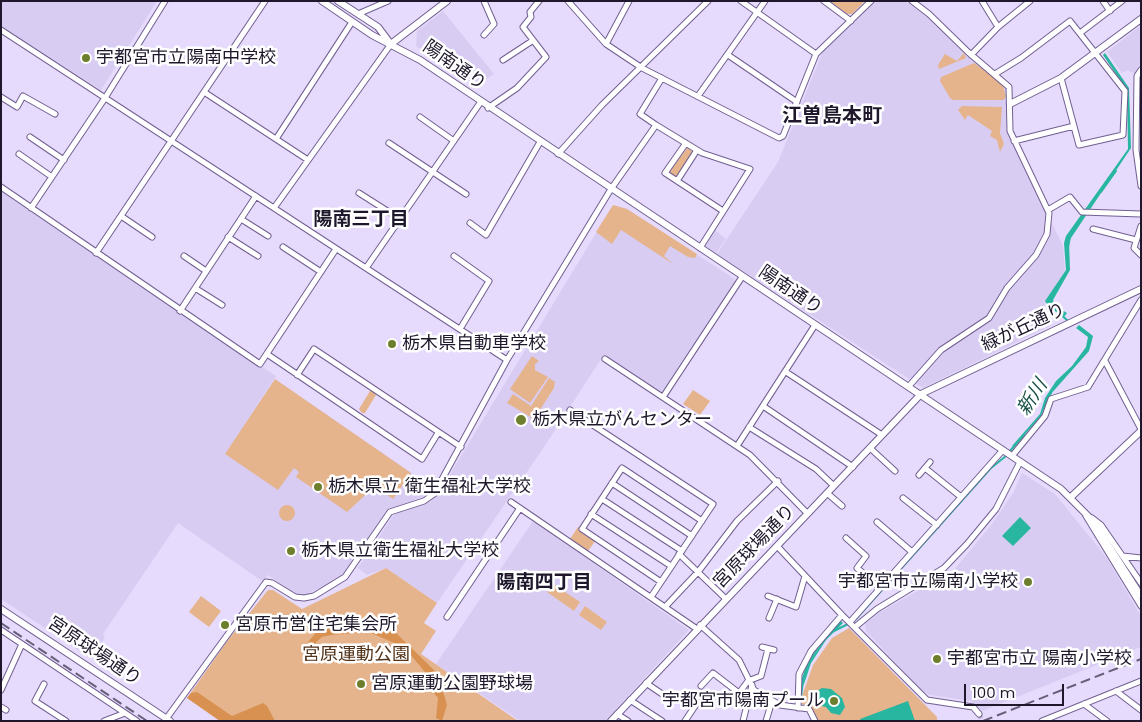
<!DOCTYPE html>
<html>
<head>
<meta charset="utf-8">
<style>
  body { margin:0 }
  #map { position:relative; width:1142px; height:722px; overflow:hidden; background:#e6dbfd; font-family:Poppins,sans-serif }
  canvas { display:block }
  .frame { position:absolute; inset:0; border:2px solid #1f182c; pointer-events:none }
  .scale { position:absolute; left:964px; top:684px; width:100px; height:22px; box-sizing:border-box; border:2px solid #1f182c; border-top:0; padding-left:6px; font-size:15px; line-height:18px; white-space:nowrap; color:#1f182c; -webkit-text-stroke:4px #fff; paint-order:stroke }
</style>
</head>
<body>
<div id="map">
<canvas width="1142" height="722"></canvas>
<div class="frame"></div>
<div class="scale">100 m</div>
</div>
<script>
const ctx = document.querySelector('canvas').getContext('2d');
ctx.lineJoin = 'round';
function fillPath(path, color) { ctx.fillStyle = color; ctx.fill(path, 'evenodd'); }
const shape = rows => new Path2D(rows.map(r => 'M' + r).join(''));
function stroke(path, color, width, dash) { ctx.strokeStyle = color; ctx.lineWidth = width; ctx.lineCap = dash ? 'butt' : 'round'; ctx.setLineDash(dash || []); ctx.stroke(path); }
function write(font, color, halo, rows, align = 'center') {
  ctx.font = font + ' Poppins,"Noto Sans JP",sans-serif'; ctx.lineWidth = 5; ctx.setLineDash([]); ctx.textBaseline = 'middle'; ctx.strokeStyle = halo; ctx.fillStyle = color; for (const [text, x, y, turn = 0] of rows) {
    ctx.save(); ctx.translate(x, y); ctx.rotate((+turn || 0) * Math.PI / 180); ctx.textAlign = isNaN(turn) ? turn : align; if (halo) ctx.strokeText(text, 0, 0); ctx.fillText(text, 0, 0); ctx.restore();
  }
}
fillPath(shape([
  [1,1,157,1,101,90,1,26],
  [876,1,905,1,925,15,966,55,1002,82,1006,91,1007,132,1063,246,1065,272,1047,300,1041,314,1052,325,923,388,717,254,778,162,823,51],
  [443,11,494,74,476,86,416,46,417,31],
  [1141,25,1141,68,1136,74,1127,70,1122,73,1107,52],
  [1,189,276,376,240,430,275,379,419,478,421,475,435,485,432,490,425,496,386,511,342,575,336,580,305,595,293,593,268,575,262,581,178,523,103,634,105,637,91,659,1,599],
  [613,205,627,209,736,280,661,393,603,356,544,447,437,603,386,568,367,575,358,568,393,516,397,513,430,502,441,489],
  [715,230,726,239,716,253,706,246],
  [1022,473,1055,494,1107,558,1141,616,1141,647,982,711,971,701,930,695,922,691,866,631,865,624,880,612,953,571,992,524,1013,493],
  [533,521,689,630,605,721,520,721,436,664]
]), '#d9ccf3');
fillPath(shape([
  [830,1,865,1,852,14,847,14],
  [964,53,966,58,939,69,938,65,945,54,957,61],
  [974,63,1002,82,1006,97,1003,100,953,100,950,98,940,81,941,77],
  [962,106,1002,107,1000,133,1004,144,1000,152,997,140,990,136,992,131,968,115,965,120,958,110],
  [688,147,693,153,675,178,669,172],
  [613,205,627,209,697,254,695,258,688,257,670,246,664,256,673,264,621,230,612,244,596,232],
  [532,356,539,361,535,364,535,370,548,377,530,403,510,389],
  [549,378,555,382,554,388,534,419,507,403,513,394,531,406],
  [275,379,411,473,393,499,375,486,347,512,296,477,299,472,294,468,278,490,225,454],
  [693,390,710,401,700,415,683,404],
  [370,391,374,391,376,395,365,413,362,413,359,409],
  '279 513a8 8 0 1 1 16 0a8 8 0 1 1-16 0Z',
  [578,527,596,540,588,551,570,539],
  [386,568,437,603,424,623,436,631,421,654,518,721,220,721,187,698,228,640,268,590,273,590,302,609],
  [553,584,580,602,574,611,547,592],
  [201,596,221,611,209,627,189,612],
  [585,606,607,622,601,630,579,615],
  [849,628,937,717,937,721,816,721,817,717,809,707,802,704,802,696,813,665,832,638]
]), '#e5b48c');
fillPath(shape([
  [330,624,356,628,363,624,395,632,438,674,447,705,442,721,436,718,438,698,432,691,430,678,410,654,410,650,369,632,331,635,322,637,313,645,308,642,321,627],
  [197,692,232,716,263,703,267,706,275,721,220,721,187,698,191,693]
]), '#d99152');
fillPath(shape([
  [1105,53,1129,88,1131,148,1069,241,1070,270,1053,300,1055,306,1067,313,1064,317,1049,307,1045,301,1066,270,1064,243,1066,236,1128,149,1127,90,1103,55],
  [1079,325,1093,336,1089,351,1050,395,1041,416,1014,447,1012,446,1040,414,1045,398,1056,381,1072,366,1086,347,1088,337,1076,328],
  [1020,517,1031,528,1013,546,1002,536],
  [841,621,843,623,819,647,809,664,804,680,802,698,800,696,801,681,807,663,824,637],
  [822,688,831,689,842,698,845,707,840,715,831,713,826,707,821,706,817,702,817,691],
  [908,701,915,721,861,721,860,719]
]), '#28b6a1');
stroke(shape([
  [1101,192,1116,171],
  [1068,247,1070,237],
  [1058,312,1068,321],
  [1046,402,1051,393],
  [1009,452,1024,435],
  [856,619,991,468,1006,456],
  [832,632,850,623],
  [803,684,810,663,828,635]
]), '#28b6a1', 2);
stroke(shape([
  [979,714,982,721]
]), '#beb4d3', 5, [5, 2.5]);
const minor = shape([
  [568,1,606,44,642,68,779,138,783,136,816,54,871,1],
  [741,1,816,54],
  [824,1,851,21],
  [982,1,998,27],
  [1103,1,1110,11],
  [358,14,388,1],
  [1,30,507,360],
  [1080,33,1122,1],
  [484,35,494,24,484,1],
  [606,44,629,1],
  [728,55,797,102],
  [971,55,998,27,1030,1],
  [503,60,532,41],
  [1141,70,1137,76,1136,150,1141,186],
  [995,74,1021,58,1070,21,1125,91,1123,135,1079,145,1061,78],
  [204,92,308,160],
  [698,96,765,1],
  [1,97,17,107,23,96,55,114],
  [488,108,517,88,546,57,523,27,531,17,530,12,539,1],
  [420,117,454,141],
  [656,125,640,114,662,78],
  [30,137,64,160],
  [276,139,352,22],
  [1014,141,1074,126],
  [389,143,466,194],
  [686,143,665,173,723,211],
  [19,154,52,177],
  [558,154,602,105,708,1],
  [677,181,697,150],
  [1,187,260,364,336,249],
  [359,193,400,219],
  [31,208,105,98,165,1],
  [274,208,391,44],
  [1048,210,1070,197,1082,212,1141,214],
  [121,216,152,237],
  [241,219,268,236],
  [470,223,486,235,540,142],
  [1141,226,1134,248,1141,255],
  [1093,229,1136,240],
  [228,237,258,256],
  [283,247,321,272],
  [96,253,265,1],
  [184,256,206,271],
  [454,256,489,281,460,329],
  [366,268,480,103],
  [195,288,222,305],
  [180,311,256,196],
  [267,354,422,459,438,433],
  [605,359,750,455,807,513],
  [1105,361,1141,429],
  [786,372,882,435],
  [297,375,314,349,461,447],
  [909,386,941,350,989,318,1007,288,1036,255,1047,234,1049,213,1010,131,1009,87,968,52,929,14,912,1],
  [663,397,742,277],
  [763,406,853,467],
  [570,410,713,504,651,597],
  [749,427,816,469,834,486],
  [737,446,815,325],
  [870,448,895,471],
  [1012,456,1045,416,1051,399,1088,387,1141,300],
  [925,468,961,497],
  [919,475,930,462],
  [612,483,692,536],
  [827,493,842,506],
  [903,498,937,525],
  [602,499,682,551],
  [511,502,697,629],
  [591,514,671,566],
  [1086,516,1141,606],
  [1092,518,1101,525,1141,583],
  [877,522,912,552],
  [846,538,866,556,857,568,880,588],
  [777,546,842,615,927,700,973,707,979,714],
  [679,554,726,599],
  [1123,556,1141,558],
  [661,582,582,529,622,468,702,521],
  [768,596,796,607,805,576],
  [665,607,698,572,737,521,778,481],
  [447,617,520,508],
  [769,618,777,599],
  [850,622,1003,450],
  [700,625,739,660,754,690,780,705,809,709,815,721],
  [855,627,877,609,944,568,967,544,996,509,1020,462],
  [1,630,137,721],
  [762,647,774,650],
  [646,683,668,698],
  [44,684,35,701,66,721],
  [701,686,713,673,739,693,748,681,761,676,768,649],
  [1,690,22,644],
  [1116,691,1141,710],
  [630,700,662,721],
  [1084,704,1107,721],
  [1,707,6,710],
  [798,708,799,674,811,651,842,615],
  [617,714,628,721],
  [166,719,266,582,272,583,295,597,304,598,314,596,345,577,390,512,424,501,434,494,507,360,611,189,656,125,702,153,750,169,700,248],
  [104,721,125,713],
  [685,721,695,706],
  [743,721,752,685],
  [766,721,772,701],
  [1042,721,1141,681]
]);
const tertiary = shape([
  [322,1,372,35,420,60,1061,489,1093,521,1141,596],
  [338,1,378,27,390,43],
  [391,44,447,1],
  [1010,104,1061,78,1141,19],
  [1071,497,1141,431],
  [1,609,170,721],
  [611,721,921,394,1141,289]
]);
stroke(minor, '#715f91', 7);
stroke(tertiary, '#715f91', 8);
stroke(minor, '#fff', 5);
stroke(tertiary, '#fff', 6);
stroke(shape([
  [1,623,147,721],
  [983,721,1141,659]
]), '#675e77', 2, [10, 5]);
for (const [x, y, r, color] of [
  [86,58,5,"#6d7e2c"],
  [392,344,5,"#6d7e2c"],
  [521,420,6,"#6d7e2c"],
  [318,487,5,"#6d7e2c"],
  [291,551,5,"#6d7e2c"],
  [1028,582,5,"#6d7e2c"],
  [225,625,5,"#6d7e2c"],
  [937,659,5,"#6d7e2c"],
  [361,684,5,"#6d7e2c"],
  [834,701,5,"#6d7e2c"]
]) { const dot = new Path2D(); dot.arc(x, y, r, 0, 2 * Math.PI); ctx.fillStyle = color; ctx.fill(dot); stroke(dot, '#fff', 2); }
write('18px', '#1f182c', '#fff', [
  ["宇都宮市立陽南中学校",96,58],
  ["栃木県自動車学校",402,344],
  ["栃木県立がんセンター",532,420],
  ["栃木県立 衛生福祉大学校",328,487],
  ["栃木県立衛生福祉大学校",301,551],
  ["宇都宮市立陽南小学校",1018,582,"right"],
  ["宮原市営住宅集会所",235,625],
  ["宇都宮市立 陽南小学校",947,659],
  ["宮原運動公園野球場",371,684],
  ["宇都宮市陽南プール",824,701,"right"]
], 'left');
write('18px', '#1f182c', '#fff', [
  ["陽南通り",454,66,35],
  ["陽南通り",790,291,34],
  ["緑が丘通り",1024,328,-25],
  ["宮原球場通り",755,547,-46],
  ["宮原球場通り",94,652,34]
]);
write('18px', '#513218', '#fff', [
  ["宮原運動公園",356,655]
]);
write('bold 19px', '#1f182c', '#fff', [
  ["陽南三丁目",361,220],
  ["陽南四丁目",544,583]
]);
write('italic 19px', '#195147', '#fff', [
  ["新川",1033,398,-57]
]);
write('bold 20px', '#1f182c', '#fff', [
  ["江曽島本町",832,117]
]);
</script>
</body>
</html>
